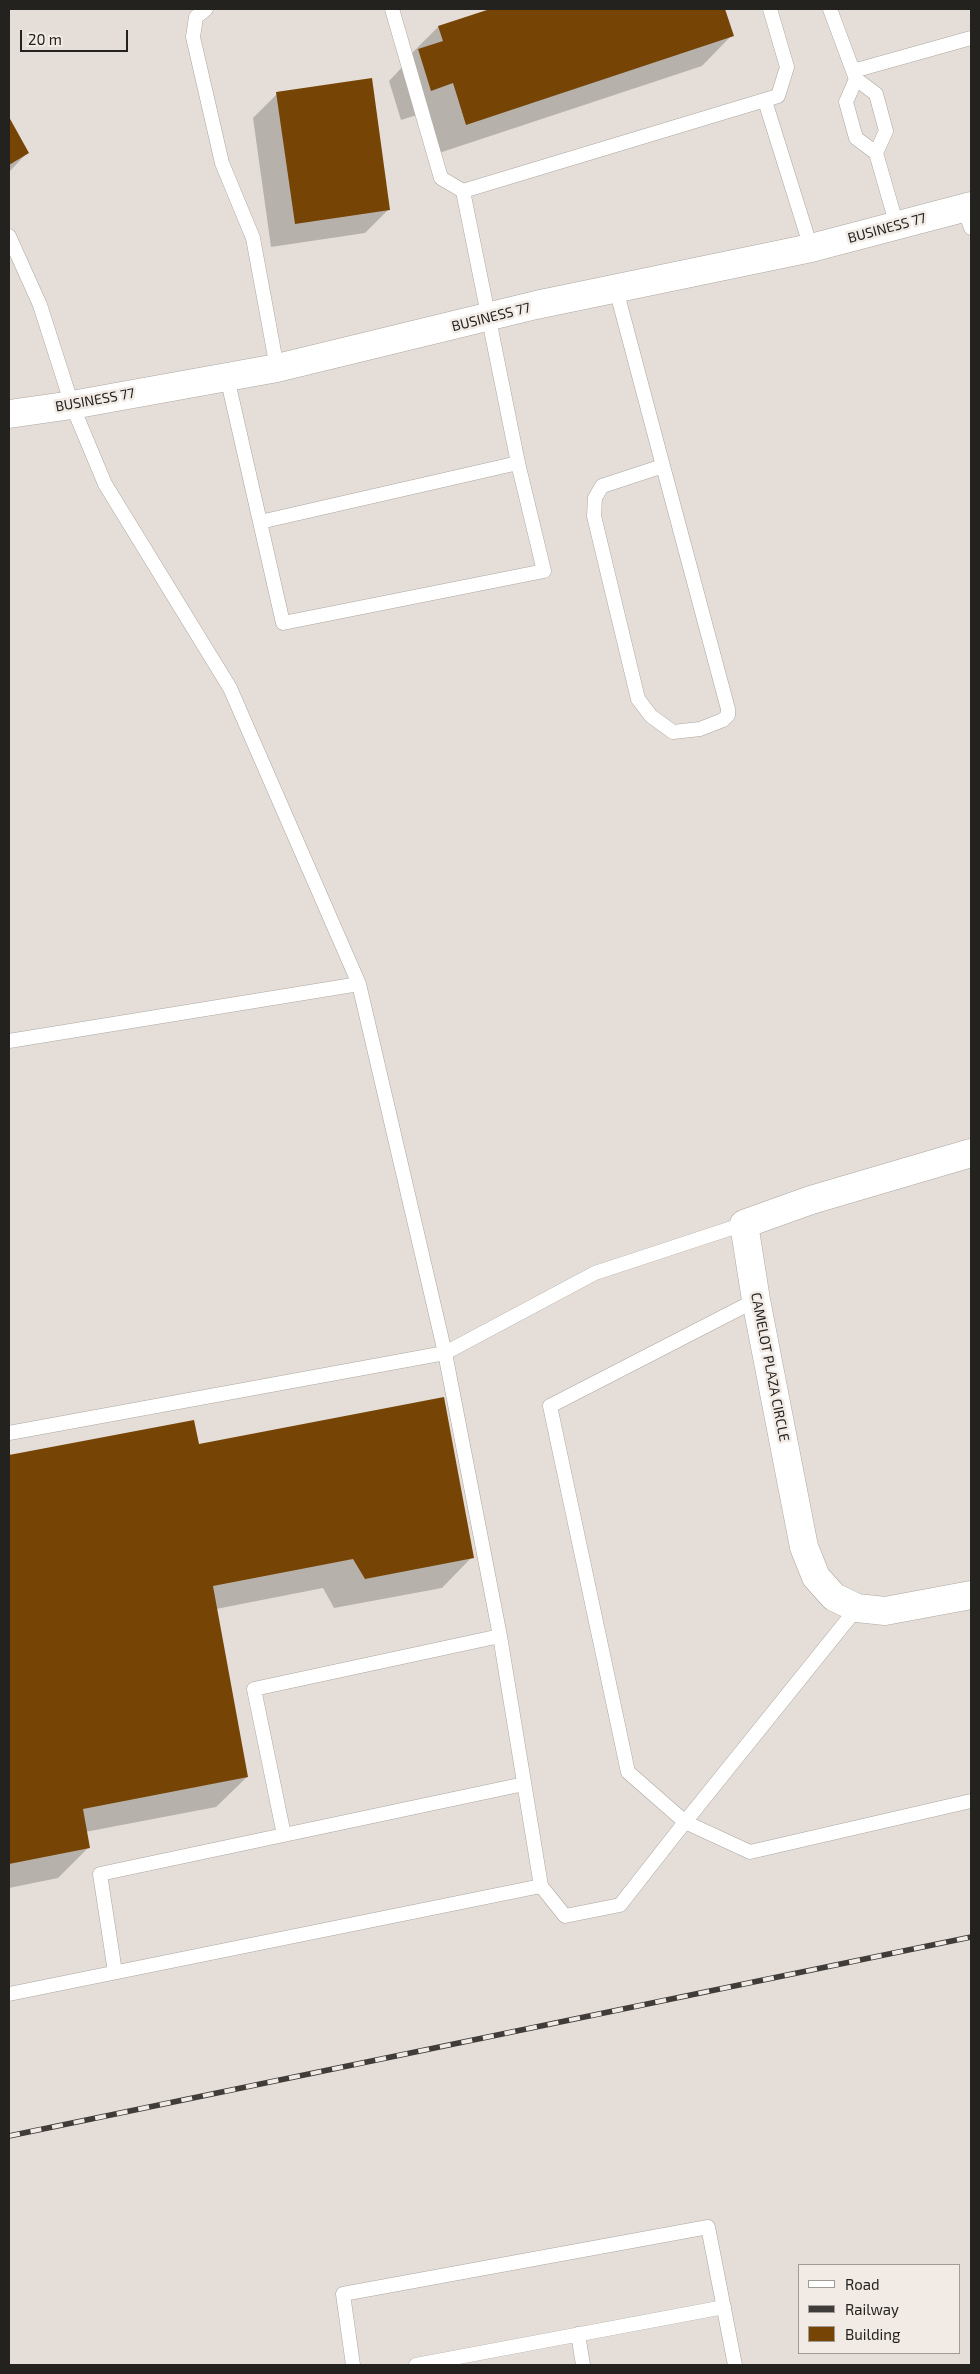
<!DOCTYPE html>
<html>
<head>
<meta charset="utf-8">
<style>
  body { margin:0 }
  #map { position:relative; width:980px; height:2374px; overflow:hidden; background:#e5ded8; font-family:"Exo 2",sans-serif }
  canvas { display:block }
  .frame { position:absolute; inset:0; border:10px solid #24221f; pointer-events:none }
  .legend { position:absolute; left:798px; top:2264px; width:162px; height:90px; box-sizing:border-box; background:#f2ebe5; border:1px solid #a09b96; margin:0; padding:6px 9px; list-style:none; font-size:15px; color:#24221f }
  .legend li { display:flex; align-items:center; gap:10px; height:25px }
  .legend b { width:25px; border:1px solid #a09b96 }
  .scale { position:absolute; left:20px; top:30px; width:108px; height:22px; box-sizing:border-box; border:2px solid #24221f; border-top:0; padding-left:6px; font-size:15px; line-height:18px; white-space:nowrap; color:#24221f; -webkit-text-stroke:4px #f2ebe5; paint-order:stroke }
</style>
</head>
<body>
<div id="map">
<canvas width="980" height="2374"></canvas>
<div class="frame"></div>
<ul class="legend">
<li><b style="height:6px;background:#fff"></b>Road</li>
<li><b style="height:6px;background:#3f3c39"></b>Railway</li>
<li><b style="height:14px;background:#764506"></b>Building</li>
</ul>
<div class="scale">20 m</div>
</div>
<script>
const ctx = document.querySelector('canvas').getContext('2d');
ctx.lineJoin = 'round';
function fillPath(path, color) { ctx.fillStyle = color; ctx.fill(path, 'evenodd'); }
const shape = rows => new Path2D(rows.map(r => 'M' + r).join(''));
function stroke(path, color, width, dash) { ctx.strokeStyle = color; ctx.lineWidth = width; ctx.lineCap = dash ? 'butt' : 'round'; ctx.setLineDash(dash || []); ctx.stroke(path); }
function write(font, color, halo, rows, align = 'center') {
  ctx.font = font + ' "Exo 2",sans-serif'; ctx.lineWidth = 5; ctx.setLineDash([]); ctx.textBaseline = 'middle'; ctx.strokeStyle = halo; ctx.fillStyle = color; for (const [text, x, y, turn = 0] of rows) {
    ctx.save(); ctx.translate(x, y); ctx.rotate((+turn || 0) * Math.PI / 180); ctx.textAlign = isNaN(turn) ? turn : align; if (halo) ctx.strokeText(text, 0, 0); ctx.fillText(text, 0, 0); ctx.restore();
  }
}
fillPath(shape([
  [494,9,724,9,732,35,702,66,436,154,423,113,401,120,389,81,409,60,408,57,438,27],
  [277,94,389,209,365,233,271,247,253,118],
  [9,120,27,153,9,172],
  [193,1421,198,1445,472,1557,442,1588,334,1608,323,1588,216,1609,247,1777,216,1807,85,1832,88,1848,58,1878,9,1888,9,1456]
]), '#0003');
fillPath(shape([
  [490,9,725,9,734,36,466,125,453,83,431,91,418,49,443,41,438,26],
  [372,78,390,210,295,224,276,92],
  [9,117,29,153,9,165],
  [444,1397,474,1558,365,1579,353,1559,213,1586,248,1777,83,1809,90,1848,9,1864,9,1455,194,1420,199,1444]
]), '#764506');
const lane = shape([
  [206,9,196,17,193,37,222,163,253,238,277,368],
  [830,9,856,79,876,94,886,131,876,153],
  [853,71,971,38],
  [856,79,846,102,856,138,876,153,897,226],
  [765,101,811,248],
  [463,191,778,96,787,67,770,9],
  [964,208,971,228],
  [9,236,40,305,72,405,105,484,230,688,359,984,445,1353,500,1636,541,1886,565,1916,620,1905,685,1822,750,1852,971,1801],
  [616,289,663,466,728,709,728,715,723,720,700,729,673,732,651,716,638,699,594,516,595,498,602,486,663,466],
  [227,377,283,623,544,571,518,463,463,191,441,178,392,9],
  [260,522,518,463],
  [9,1041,359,984],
  [756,1300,550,1406,628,1772,685,1822,857,1608],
  [9,1433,445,1353,595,1273,744,1224],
  [284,1835,254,1689,500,1636],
  [115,1972,100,1874,524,1784],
  [9,1994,541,1886],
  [578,2334,583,2365],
  [353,2365,343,2294,708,2227,735,2365],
  [416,2365,724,2307]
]);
const street = shape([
  [971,1153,811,1200,744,1224,756,1300,804,1547,816,1577,834,1597,857,1608,885,1611,971,1595]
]);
const primary = shape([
  [9,414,72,405,277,368,536,305,811,248,971,206]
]);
stroke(lane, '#ada6a1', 15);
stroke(street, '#ada6a1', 29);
stroke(primary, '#ada6a1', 29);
stroke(lane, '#fff', 14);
stroke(street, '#fff', 28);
stroke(primary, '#fff', 28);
const rail = shape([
  [9,2136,971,1937]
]);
stroke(rail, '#3f3c39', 5.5);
stroke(rail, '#f2ebe5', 4, [11]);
write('14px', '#24221f', '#f2ebe5', [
  ["BUSINESS 77",887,228,-15],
  ["BUSINESS 77",491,317,-14],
  ["BUSINESS 77",95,400,-10],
  ["CAMELOT PLAZA CIRCLE",770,1367,79]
]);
</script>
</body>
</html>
